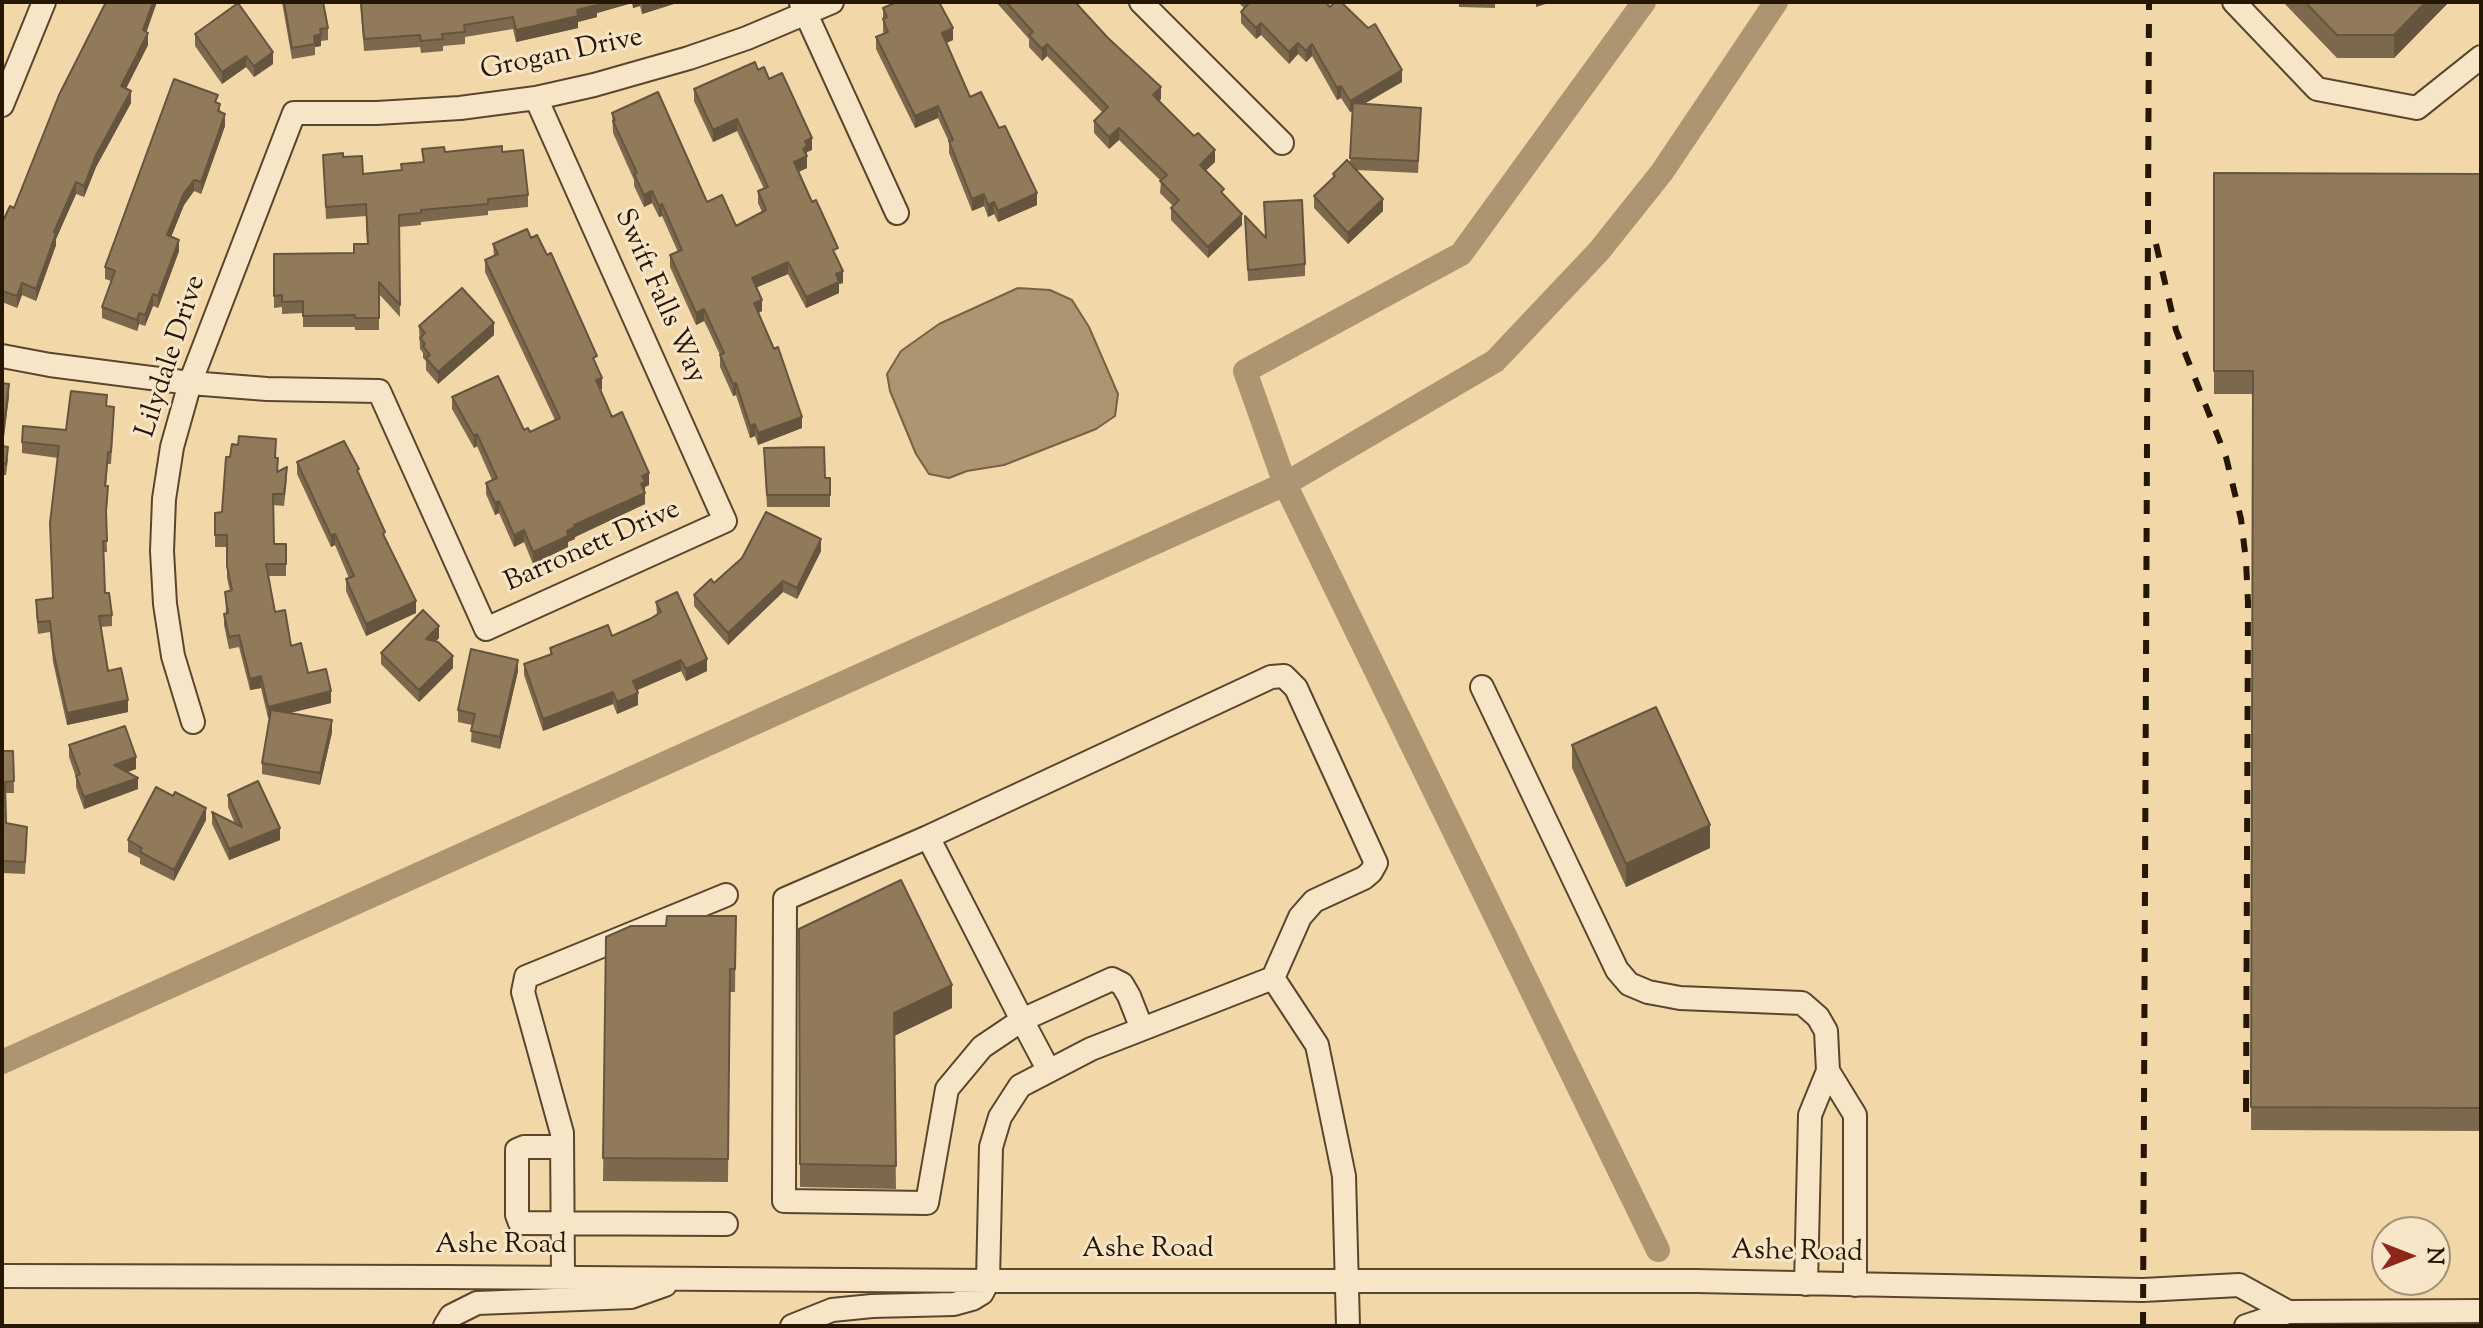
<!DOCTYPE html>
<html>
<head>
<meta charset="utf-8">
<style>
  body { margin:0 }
  #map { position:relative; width:2483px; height:1328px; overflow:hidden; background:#f2d7a9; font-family:"Sorts Mill Goudy",serif }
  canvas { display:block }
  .frame { position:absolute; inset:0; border:4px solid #261604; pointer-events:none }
  .north { position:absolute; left:2371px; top:1216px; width:80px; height:80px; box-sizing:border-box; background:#f7e5c7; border:2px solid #a39279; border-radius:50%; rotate:90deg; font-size:22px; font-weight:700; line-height:32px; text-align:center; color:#261604 }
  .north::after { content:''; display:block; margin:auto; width:28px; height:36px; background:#8f2418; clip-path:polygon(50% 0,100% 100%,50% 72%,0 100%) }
</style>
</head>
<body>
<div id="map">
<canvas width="2483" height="1328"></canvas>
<div class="frame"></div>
<div class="north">N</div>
</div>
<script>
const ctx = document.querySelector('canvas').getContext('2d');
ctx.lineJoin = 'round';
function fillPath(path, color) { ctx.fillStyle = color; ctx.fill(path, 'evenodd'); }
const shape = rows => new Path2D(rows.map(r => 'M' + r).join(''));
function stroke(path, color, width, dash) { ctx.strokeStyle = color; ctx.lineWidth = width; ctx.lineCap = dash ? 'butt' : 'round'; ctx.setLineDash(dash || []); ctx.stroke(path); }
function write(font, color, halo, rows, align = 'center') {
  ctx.font = font + ' "Sorts Mill Goudy",serif'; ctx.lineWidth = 6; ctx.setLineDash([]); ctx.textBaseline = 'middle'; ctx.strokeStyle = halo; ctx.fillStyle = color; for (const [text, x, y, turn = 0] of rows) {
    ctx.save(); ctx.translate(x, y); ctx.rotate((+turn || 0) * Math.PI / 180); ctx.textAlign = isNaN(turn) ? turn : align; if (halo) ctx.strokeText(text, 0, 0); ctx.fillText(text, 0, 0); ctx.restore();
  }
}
const water = shape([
  [1018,288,1050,290,1072,300,1089,327,1118,394,1115,416,1096,429,1004,465,967,471,949,478,929,474,916,454,890,391,887,374,901,351,939,324,1018,288]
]);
fillPath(water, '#ad9571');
stroke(water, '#776245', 2);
stroke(shape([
  [1644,2,1461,254,1245,371,1285,484,1658,1250],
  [2,1062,1285,484,1495,361,1599,251,1662,172,1776,2]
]), '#ad9571', 24);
const minor = shape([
  [1141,2,1282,143],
  [2234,2,2317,89,2417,108,2481,57],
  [801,3,897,213],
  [2,105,44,2],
  [2,356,50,365,190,383,267,389,379,391,486,629,725,521,536,98],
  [1482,687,1617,970,1629,984,1648,992,1680,998,1802,1003,1818,1017,1826,1031,1828,1071,1810,1115,1806,1284],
  [193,722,173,656,165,604,162,551,164,499,172,447,190,383,294,113,377,113,460,108,536,98,594,85,689,58,747,38,832,2],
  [1273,978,1317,1045,1344,1176,1348,1326],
  [1049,1071,1022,1020,928,837,785,899,784,1201,927,1203,947,1089,982,1047,1022,1020,1112,979,1122,984,1129,996,1142,1029],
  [1828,1071,1855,1115,1855,1285],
  [562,1147,524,1147,517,1150,517,1215,520,1223,726,1224],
  [2,1276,445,1277,988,1281,1696,1281,2143,1290,2239,1285,2288,1312],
  [563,1278,562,1133,523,992,526,977,726,895],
  [445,1326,451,1316,477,1303,631,1297,665,1285],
  [792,1326,832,1310,872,1306,954,1304,972,1299,982,1293,988,1281,991,1147,1000,1117,1020,1086,1091,1049,1273,978,1300,917,1314,901,1364,878,1371,872,1376,863,1296,688,1284,676,1271,677,928,837],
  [2246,1326,2288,1312,2481,1311]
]);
stroke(minor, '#59462d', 26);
stroke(minor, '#f7e5c7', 22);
stroke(shape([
  [2156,244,2176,330,2226,457,2241,519,2246,561,2248,603,2246,1119],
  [2143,1326,2149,2]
]), '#261604', 6, [14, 14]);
fillPath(shape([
  [282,2,323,2,328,28,328,40,321,41,321,46,315,47,315,55,292,59],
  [360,2,680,2,642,14,640,6,633,8,632,3,597,13,597,17,578,22,578,28,516,42,513,29,465,37,465,44,443,46,443,51,421,53,420,47,364,51],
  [996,2,1075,2,1161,99,1159,101,1215,162,1206,170,1224,195,1242,225,1208,258,1171,220,1171,208,1173,206,1160,193,1161,181,1119,140,1109,149,1094,133,1094,121,1102,112,1047,56,1042,61,1029,47,1029,39],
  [1238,2,1325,2,1402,82,1364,104,1421,120,1418,173,1356,170,1383,211,1348,244,1314,208,1314,196,1333,179,1333,174,1350,164,1353,111,1350,112,1341,98,1337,100,1312,56,1306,62,1298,54,1289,64,1261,35,1256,39,1241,23,1241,12,1244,8],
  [1459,2,1495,2,1495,8,1459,7],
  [2283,2,2449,2,2394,58,2337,58],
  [883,8,953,40,946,43,970,97,1037,205,998,222,994,214,988,217,984,206,972,211,949,153,949,142,938,118,915,128,876,49,876,37,884,34,883,31],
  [146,32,148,45,126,89,131,103,96,167,84,197,76,194,56,239,56,245,36,301,22,295,17,308,2,302,2,223],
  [195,34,273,64,254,77,246,67,222,84,195,46],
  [758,70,769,79,812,150,807,152,807,168,798,172,838,260,843,283,839,284,839,293,806,308,788,274,756,288,762,311,758,313,802,428,758,445,755,436,750,438,736,395,733,396,720,367,720,355,709,331,704,321,696,325,670,267,670,255,678,252,662,216,659,217,652,203,644,207,634,186,634,180,613,133,612,113,707,202,736,226,762,212,758,203,758,191,764,189,737,131,713,142,694,101,694,89],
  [218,103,225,126,201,194,194,191,184,205,171,237,179,251,158,308,153,306,145,326,139,324,137,331,102,318,102,307,111,281,105,279,105,267],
  [422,149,445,152,502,152,528,195,528,207,488,211,488,215,421,222,421,225,399,227,400,317,379,294,379,330,355,330,355,327,303,327,303,313,282,314,282,307,274,308,274,254,354,253,367,244,366,216,326,219,323,155,343,157,363,174,401,170,401,164,423,162],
  [2214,173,2481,174,2481,1131,2251,1130,2253,394,2214,394],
  [1264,202,1305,264,1305,276,1248,281,1245,216,1266,238],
  [493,244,597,368,602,389,600,390,612,417,649,485,645,487,645,504,575,537,575,539,568,542,568,547,533,564,524,542,514,547,499,513,495,515,486,494,486,483,492,480,477,446,474,448,452,409,452,397,524,430,530,432,555,420,485,272,485,260,494,256],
  [419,326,494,335,438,384,426,370,426,361,423,358,423,353,420,349],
  [2,383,9,396,3,446,8,459,6,475,2,475],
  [107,406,114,418,111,464,108,464,106,486,108,498,106,518,107,552,104,552,105,593,112,615,112,626,101,627,108,671,128,712,67,725,53,662,50,632,38,634,36,612,36,600,52,598,58,458,22,453,22,442,66,430],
  [276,458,278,471,287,479,284,506,273,505,274,544,286,544,286,576,268,576,275,612,291,646,308,673,331,703,290,713,332,732,320,785,262,774,262,763,270,718,268,718,261,688,250,690,239,647,229,649,224,625,224,614,226,613,225,592,230,591,227,578,227,547,215,547,215,513,222,512],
  [764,459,825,478,830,478,830,507,767,507],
  [297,462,359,476,416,613,366,636,346,591,346,579,349,578,335,545,331,547,297,474],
  [821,551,797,599,783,592,728,645,694,606,694,595,714,583],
  [656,602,707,671,686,681,681,671,637,690,638,705,617,714,613,704,543,731,524,675,524,664,550,655,550,648,612,636,650,619,657,615],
  [439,638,436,641,453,668,419,702,381,664,381,653],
  [518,671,500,749,471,742,472,725,458,722,458,710],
  [69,745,136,769,127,772,138,789,84,809,76,787,76,777,69,757],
  [1572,745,1710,848,1626,887,1572,768],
  [2,751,13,751,14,793,5,793,6,823,27,838,25,874,2,873],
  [228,795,280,840,229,860,212,824,212,812,235,824,228,807],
  [206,820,174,881,140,864,140,858,128,852,128,840],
  [736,916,735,992,730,992,728,1182,603,1181,606,937],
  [799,929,952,1008,894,1036,896,1189,800,1187]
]), '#7c694d');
fillPath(shape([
  [153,2,157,2,143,42,143,30],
  [596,2,632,2,632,3,597,13,597,17,578,22,578,28,516,42,516,30,577,10],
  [633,2,640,2,640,6,633,8],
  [642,2,680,2,642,14],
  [1536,2,1552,2,1536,7],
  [2426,2,2449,2,2394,58,2394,35],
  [1261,23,1261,35,1256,39,1256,28],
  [953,28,953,40,942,45,942,33],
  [148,33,148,45,121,98,121,86],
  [321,34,321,46,315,47,314,36],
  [1298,43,1298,54,1289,64,1289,52],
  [1047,44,1047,56,1042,61,1042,49],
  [1312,44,1312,56,1306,62,1306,51],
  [273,52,273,64,254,77,254,66],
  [246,56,246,67,222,84,222,72],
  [1402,70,1402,82,1350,112,1350,101],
  [1341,86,1341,98,1337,100,1337,88],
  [1161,87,1161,99,1153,106,1153,95],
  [131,91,131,103,96,167,84,197,84,186,96,155],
  [938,106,938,118,915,128,915,116],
  [225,114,225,126,201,194,201,182],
  [737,119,737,131,713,142,713,130],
  [1119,128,1119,140,1109,149,1109,137],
  [812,138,812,150,807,152,807,168,794,174,794,162,803,149,805,141],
  [1215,150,1215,162,1200,176,1200,165],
  [194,180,194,191,184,205,167,247,167,235,184,193],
  [76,182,76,194,56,239,56,245,36,301,36,289,54,232],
  [652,191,652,203,644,207,644,195],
  [1037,193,1037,205,998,222,998,211],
  [984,194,984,206,972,211,972,199],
  [1383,199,1383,211,1348,244,1348,233],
  [994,202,994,214,988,217,988,205],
  [662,204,662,216,659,217,659,206],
  [1242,214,1242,225,1208,258,1208,247],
  [179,240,179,251,158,308,158,296],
  [788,262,788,274,752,289,752,278],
  [843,271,843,283,839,284,839,293,806,308,806,297,836,274],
  [22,283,22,295,17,308,17,296],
  [153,294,153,306,145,326,145,315],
  [762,300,762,311,754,315,754,303],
  [704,309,704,321,696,325,696,313],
  [139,313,139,324,137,331,137,320],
  [494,323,494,335,438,384,438,372],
  [602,378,602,389,596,392,596,380],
  [736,383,736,395,733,396,733,384],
  [9,384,9,396,2,451,2,439],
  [802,417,802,428,758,445,758,433],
  [755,424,755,436,750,438,750,426],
  [477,434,477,446,474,448,474,436],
  [649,473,649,485,645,487,645,504,575,537,575,539,568,542,568,547,533,564,533,552,641,484,642,476],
  [499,501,499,513,495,515,495,503],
  [524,530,524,542,514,547,514,535],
  [335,534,335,545,331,547,331,536],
  [821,539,821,551,797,599,797,588],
  [783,581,783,592,728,645,728,633],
  [416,601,416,613,366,636,366,624],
  [439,626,439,638,426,651,426,639],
  [453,656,453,668,419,702,419,690],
  [707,659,707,671,686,681,686,669],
  [518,660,518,671,500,749,500,737],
  [681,660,681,671,633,692,633,681],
  [261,676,261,688,250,690,250,679],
  [331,691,331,703,268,718,268,707],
  [613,692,613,704,543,731,543,719],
  [638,693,638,705,617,714,617,702],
  [128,700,128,712,67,725,67,713],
  [332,720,332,732,320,785,320,773],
  [136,757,136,769,114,777,114,765],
  [138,778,138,789,84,809,84,797],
  [206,808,206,820,174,881,174,870],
  [1710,825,1710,848,1626,887,1626,864],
  [280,828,280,840,229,860,229,849],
  [952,985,952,1008,894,1036,894,1013]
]), '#65553f');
const building = shape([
  [106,2,153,2,143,30,148,33,121,86,131,91,96,155,84,186,76,182,54,232,56,233,36,289,22,283,17,296,2,291,2,223,10,206,14,208,59,95,106,2],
  [284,2,323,2,328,28,320,29,321,34,314,36,315,44,292,48,284,2],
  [361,2,596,2,597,5,577,10,578,16,516,30,513,17,464,25,465,32,442,34,443,39,421,41,420,35,364,39,361,2],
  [897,2,939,2,953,28,942,33,970,97,981,92,999,128,1005,126,1037,193,998,211,994,202,988,205,984,194,972,199,949,141,953,140,938,106,915,116,876,37,888,32,883,19,887,17,883,8,897,2],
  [1006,2,1075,2,1108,38,1161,87,1153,95,1194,136,1198,133,1215,150,1200,165,1224,189,1221,192,1242,214,1208,247,1171,208,1179,200,1160,181,1167,175,1119,128,1109,137,1094,121,1108,107,1047,44,1042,49,1029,35,1033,32,1006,2],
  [1250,2,1325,2,1330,7,1335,2,1341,2,1368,28,1375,24,1402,70,1350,101,1341,86,1337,88,1312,44,1306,51,1298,43,1289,52,1261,23,1256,28,1241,12,1250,2],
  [2305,2,2426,2,2394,35,2337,35,2305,2],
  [238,3,273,52,254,66,246,56,222,72,195,34,238,3],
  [755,62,758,70,764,67,769,79,782,73,812,138,805,141,807,146,803,149,807,156,794,162,812,202,816,200,838,248,833,250,843,271,836,274,839,282,806,297,788,262,752,278,762,300,754,303,774,349,778,347,802,417,758,433,755,424,750,426,736,383,733,384,720,355,724,353,704,309,696,313,670,255,682,250,662,204,659,206,652,191,644,195,634,174,637,173,613,121,615,120,612,113,658,92,707,202,722,195,736,226,766,210,758,191,768,187,737,119,713,130,694,89,755,62],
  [174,79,218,95,215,102,220,104,218,111,225,114,201,182,194,180,184,193,167,235,179,240,158,296,153,294,145,315,139,313,137,320,102,307,115,271,105,267,174,79],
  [1353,103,1421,108,1418,161,1350,158,1353,103],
  [502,146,502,152,523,150,528,195,488,199,488,204,421,210,421,213,399,215,400,305,379,282,379,318,355,318,355,315,303,316,303,301,282,302,282,295,274,296,274,254,354,253,354,244,368,244,366,204,326,207,323,155,343,153,343,157,362,156,363,174,402,170,401,164,424,162,422,149,444,147,445,152,502,146],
  [1347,160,1383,199,1348,233,1314,196,1335,176,1333,174,1347,160],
  [2214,173,2481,174,2481,1108,2251,1107,2253,371,2214,371,2214,173],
  [1302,200,1305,264,1248,270,1245,216,1266,238,1264,202,1302,200],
  [527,229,531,238,537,235,547,255,551,253,597,356,593,358,602,378,596,380,612,417,622,412,649,473,642,476,645,482,641,484,645,493,574,525,575,527,567,531,568,536,533,552,524,530,514,535,499,501,495,503,486,483,497,478,477,434,474,436,452,397,498,376,524,430,528,428,530,432,560,418,485,260,498,254,493,244,527,229],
  [462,288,494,323,438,372,426,358,430,355,423,346,425,344,420,338,425,333,419,326,462,288],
  [2,383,9,384,2,439,2,383],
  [71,391,107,395,106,406,114,407,111,452,108,452,105,486,108,486,106,511,107,541,103,541,105,593,109,593,112,615,99,616,108,671,121,668,128,700,67,713,53,650,50,621,38,622,36,600,53,598,50,523,59,446,22,442,23,426,66,430,71,391],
  [239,436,276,439,275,458,278,458,277,472,287,467,284,494,273,494,274,544,286,544,286,564,266,564,275,612,285,610,291,646,301,643,308,673,326,669,331,691,268,707,261,676,250,679,239,635,229,637,224,614,228,613,225,592,232,590,227,566,227,535,215,535,215,513,222,512,226,457,230,457,232,444,238,445,239,436],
  [344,441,359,469,357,470,385,532,383,534,416,601,366,624,346,579,354,576,335,534,331,536,297,462,344,441],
  [2,446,8,447,6,464,2,463,2,446],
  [824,447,825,478,830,478,830,495,767,495,764,448,824,447],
  [766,512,821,539,797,588,783,581,728,633,694,595,711,579,714,583,742,558,766,512],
  [677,592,707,659,686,669,681,660,633,681,638,693,617,702,613,692,543,719,524,664,552,654,550,648,608,625,612,636,650,619,661,612,656,602,677,592],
  [423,610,439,626,426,639,438,642,453,656,419,690,381,653,423,610],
  [471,649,518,660,500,737,471,731,475,714,458,710,471,649],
  [1656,707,1710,825,1626,864,1572,745,1656,707],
  [271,710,332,720,320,773,262,763,271,710],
  [125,726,136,757,114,765,138,778,84,797,76,776,80,774,69,745,125,726],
  [2,751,13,751,14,781,5,782,6,823,27,827,25,862,2,861,2,751],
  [258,781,280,828,229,849,212,812,242,827,228,795,258,781],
  [156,787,173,796,175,792,206,808,174,870,140,852,142,848,128,840,156,787],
  [901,880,952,985,894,1013,896,1166,800,1164,799,929,901,880],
  [667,916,736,916,735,969,730,969,728,1159,603,1158,606,937,631,926,666,926,667,916]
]);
fillPath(building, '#907a5a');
stroke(building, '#65553f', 2);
write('28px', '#261604', '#f7e5c7', [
  ["Grogan Drive",562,56,-12],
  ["Swift Falls Way",658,297,66],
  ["Lilydale Drive",173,357,-72],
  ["Barronett Drive",593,548,-24],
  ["Ashe Road",501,1247],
  ["Ashe Road",1148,1251],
  ["Ashe Road",1797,1254,1]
]);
</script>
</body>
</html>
